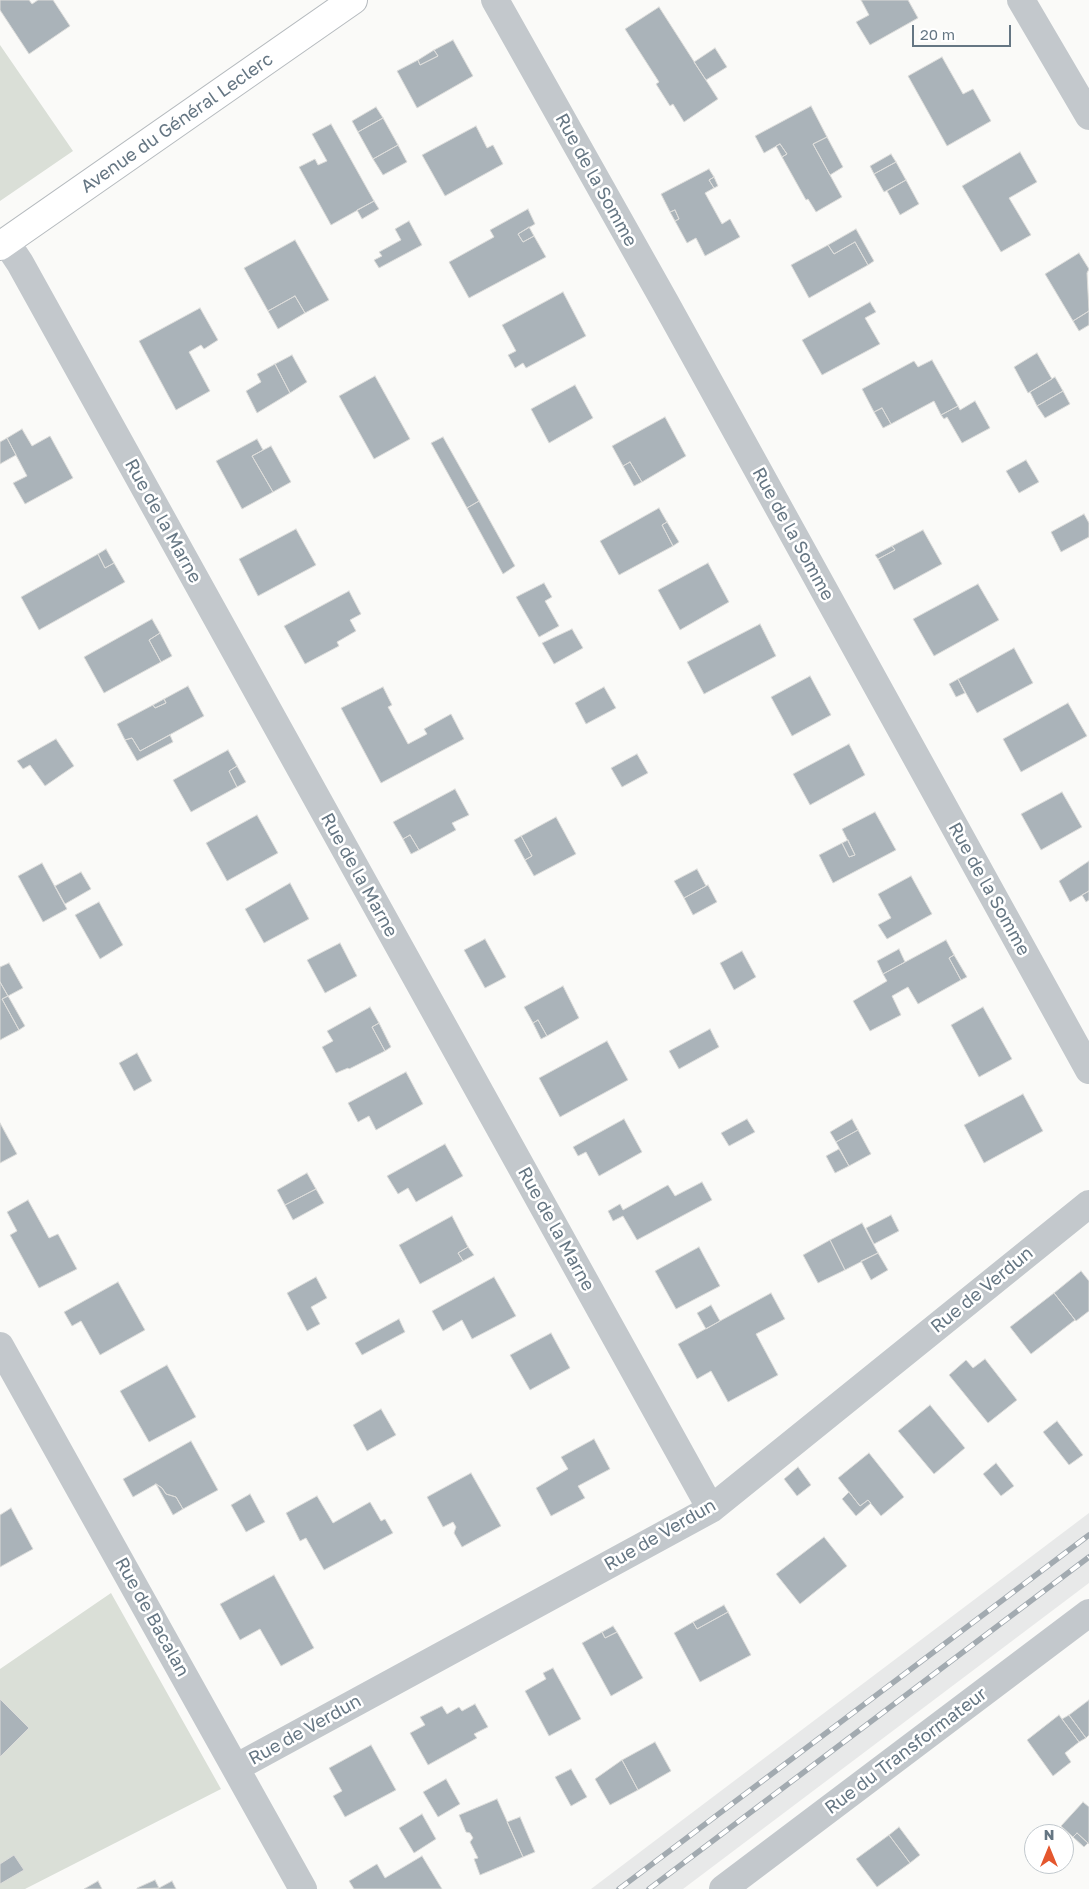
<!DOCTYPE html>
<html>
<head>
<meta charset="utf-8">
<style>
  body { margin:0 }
  #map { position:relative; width:1089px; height:1889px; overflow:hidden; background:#fafaf8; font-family:"Golos Text",sans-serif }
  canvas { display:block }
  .north { position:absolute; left:1024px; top:1824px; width:50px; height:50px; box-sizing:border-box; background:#fff; border:1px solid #c1c8cd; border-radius:50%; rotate:0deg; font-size:14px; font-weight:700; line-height:20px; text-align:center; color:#657683 }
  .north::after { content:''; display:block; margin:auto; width:18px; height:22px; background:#e4572e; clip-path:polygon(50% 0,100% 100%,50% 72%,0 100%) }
  .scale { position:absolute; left:912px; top:25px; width:99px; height:22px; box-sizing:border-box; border:2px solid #657683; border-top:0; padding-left:6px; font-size:15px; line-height:18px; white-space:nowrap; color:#657683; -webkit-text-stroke:4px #fff; paint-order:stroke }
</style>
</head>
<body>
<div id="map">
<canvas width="1089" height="1889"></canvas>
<div class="north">N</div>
<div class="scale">20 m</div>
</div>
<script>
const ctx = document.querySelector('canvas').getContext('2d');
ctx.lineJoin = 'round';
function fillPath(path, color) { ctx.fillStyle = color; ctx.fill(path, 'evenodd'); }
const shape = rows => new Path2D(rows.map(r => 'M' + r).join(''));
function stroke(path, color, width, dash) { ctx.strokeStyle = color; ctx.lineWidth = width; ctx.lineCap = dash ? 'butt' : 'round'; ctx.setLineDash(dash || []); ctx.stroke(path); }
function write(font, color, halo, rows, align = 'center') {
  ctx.font = font + ' "Golos Text",sans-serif'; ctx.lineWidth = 5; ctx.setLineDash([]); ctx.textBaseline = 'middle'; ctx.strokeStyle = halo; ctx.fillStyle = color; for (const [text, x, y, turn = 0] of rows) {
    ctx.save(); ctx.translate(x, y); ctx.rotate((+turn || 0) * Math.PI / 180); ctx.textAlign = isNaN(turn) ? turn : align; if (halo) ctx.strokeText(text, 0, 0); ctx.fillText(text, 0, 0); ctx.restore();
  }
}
fillPath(shape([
  [1089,1513,1089,1583,683,1889,591,1889]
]), '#e8e9e9');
fillPath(shape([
  [0,45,73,151,0,201],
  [111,1593,221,1789,25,1889,0,1889,0,1669]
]), '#dadfd7');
const building = shape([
  [0,0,29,0,32,4,38,0,53,0,70,26,29,54,0,10,0,0],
  [861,0,908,0,918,18,870,45,856,22,869,15,861,0],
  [659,7,718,99,684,122,673,104,670,106,656,84,659,82,625,29,659,7],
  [453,40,473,76,417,108,397,71,418,60,420,65,438,56,434,50,453,40],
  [715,48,727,67,706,80,694,62,715,48],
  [434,50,438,56,420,65,418,60,434,50],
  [942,57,963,94,973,89,991,121,947,146,908,76,942,57],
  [811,106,827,137,813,144,842,197,816,212,808,199,806,200,782,157,787,154,780,144,764,153,755,136,811,106],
  [376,107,383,118,358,132,352,121,376,107],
  [383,118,398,145,373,159,358,132,383,118],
  [331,124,374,201,331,225,299,167,315,159,318,165,327,161,312,134,331,124],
  [476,126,487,148,493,145,503,164,445,196,422,155,476,126],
  [827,137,843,167,830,175,813,144,827,137],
  [780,144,787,154,782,157,776,146,780,144],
  [398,145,407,162,383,175,373,159,398,145],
  [1020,152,1037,182,1009,198,1031,235,1001,252,962,186,1020,152],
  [891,154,896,162,874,174,870,166,891,154],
  [896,162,906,180,884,192,874,174,896,162],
  [709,169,714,177,709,180,714,188,705,193,722,224,730,219,740,237,705,256,696,238,687,243,675,221,679,219,675,210,670,212,661,194,709,169],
  [714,177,718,186,714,188,709,180,714,177],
  [906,180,919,204,900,215,887,191,906,180],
  [374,201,379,209,362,219,357,210,374,201],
  [528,209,535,224,518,234,523,242,534,236,546,257,469,298,449,262,494,237,490,230,528,209],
  [675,210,679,219,675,221,670,212,675,210],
  [409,221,422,245,379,268,374,260,382,256,379,252,401,240,395,229,409,221],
  [529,227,534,236,523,242,518,234,529,227],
  [856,229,874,261,868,265,855,242,834,254,828,245,856,229],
  [295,240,329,300,305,313,295,296,268,311,244,268,295,240],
  [855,242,868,265,809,298,791,265,828,245,834,254,855,242],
  [1079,253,1089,269,1087,273,1089,311,1073,321,1045,274,1079,253],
  [563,292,586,336,526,368,523,363,515,368,508,355,516,351,502,325,563,292],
  [295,296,305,313,278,329,268,311,295,296],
  [870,302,876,312,865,318,880,344,822,375,802,340,870,302],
  [200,308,218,340,204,349,201,345,189,352,210,391,176,410,139,341,200,308],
  [1089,311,1089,325,1079,331,1073,321,1089,311],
  [1037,353,1052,379,1028,393,1014,367,1037,353],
  [292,355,307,382,290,393,275,364,292,355],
  [932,360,958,406,941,415,934,401,891,424,882,408,874,412,862,389,914,361,918,367,932,360],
  [275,364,290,393,257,413,246,391,261,382,257,374,275,364],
  [375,376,410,439,374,459,339,396,375,376],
  [1055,377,1063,391,1037,406,1030,392,1055,377],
  [575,385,593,418,549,443,531,409,575,385],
  [1063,391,1070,404,1045,418,1037,406,1063,391],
  [975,401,990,428,962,443,947,417,944,419,941,415,958,406,960,410,975,401],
  [882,408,891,424,883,428,874,412,882,408],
  [665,417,686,456,642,482,630,462,623,466,612,446,665,417],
  [22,429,32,446,50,436,73,478,25,504,13,483,27,476,7,438,22,429],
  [443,437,479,501,467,508,431,443,443,437],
  [7,438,16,455,0,464,0,442,7,438],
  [257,439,263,450,252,456,273,492,242,509,216,461,257,439],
  [271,446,291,482,273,492,252,456,271,446],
  [1026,460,1039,482,1019,493,1006,471,1026,460],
  [630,462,642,482,634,486,623,466,630,462],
  [479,501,515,566,503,574,467,508,479,501],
  [659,508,667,522,662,525,673,546,619,575,600,541,659,508],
  [1084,514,1089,523,1089,537,1061,552,1051,532,1084,514],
  [667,522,679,542,673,546,662,525,667,522],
  [296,529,316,565,258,596,239,559,296,529],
  [923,530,942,564,894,590,878,559,895,550,892,546,923,530],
  [892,546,895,550,878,559,875,555,892,546],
  [106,549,114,563,105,568,98,554,106,549],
  [98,554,105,568,114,563,125,582,39,630,21,597,98,554],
  [708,563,729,602,680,630,658,590,708,563],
  [544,583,552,597,545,601,559,626,539,637,516,597,544,583],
  [978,584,999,620,934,656,913,619,978,584],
  [349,591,361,614,350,620,356,631,337,642,339,646,305,664,284,626,349,591],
  [152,619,160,633,149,640,161,662,104,693,84,657,152,619],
  [760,624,776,656,704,694,687,662,760,624],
  [572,629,583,648,554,664,542,643,572,629],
  [160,633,172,656,161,662,149,640,160,633],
  [1014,648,1033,683,977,713,958,679,1014,648],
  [810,676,831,715,792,736,771,697,810,676],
  [958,679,965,693,956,697,949,684,958,679],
  [188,686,204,716,140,751,132,738,125,740,117,724,153,705,155,708,166,703,164,699,188,686],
  [383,687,392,705,388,707,408,744,427,734,424,729,451,714,464,739,381,783,341,708,383,687],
  [604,687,616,708,586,724,575,703,604,687],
  [164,699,166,703,155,708,153,705,164,699],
  [1068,703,1087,736,1021,772,1003,739,1068,703],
  [170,735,173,742,137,761,125,740,132,738,140,751,170,735],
  [56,739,74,766,45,786,30,765,23,769,17,761,56,739],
  [849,744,865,775,810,805,793,774,849,744],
  [228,750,237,766,229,771,237,787,191,812,173,780,228,750],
  [637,754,648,773,622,787,611,768,637,754],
  [237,766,246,782,237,787,229,771,237,766],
  [455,789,469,815,452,823,456,830,419,850,410,835,403,839,393,822,455,789],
  [1062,792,1082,827,1041,850,1021,814,1062,792],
  [875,812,896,850,833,883,819,855,842,843,849,857,855,855,842,829,875,812],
  [257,815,278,853,227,881,206,843,257,815],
  [556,817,576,854,534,876,525,860,532,856,521,836,556,817],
  [410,835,419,850,411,854,403,839,410,835],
  [521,836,532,856,525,860,514,840,521,836],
  [848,840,855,855,849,857,842,843,848,840],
  [1089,861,1089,891,1070,902,1059,881,1089,861],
  [42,863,67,909,43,922,18,876,42,863],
  [697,869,706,886,684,898,674,881,697,869],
  [81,872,91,889,65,904,55,886,81,872],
  [911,876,932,914,887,939,878,925,891,918,878,894,911,876],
  [290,883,309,919,264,943,245,909,290,883],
  [708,885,717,902,693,915,684,898,708,885],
  [1089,891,1089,900,1086,902,1082,895,1089,891],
  [99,902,123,945,100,959,75,915,99,902],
  [485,939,506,977,485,988,464,950,485,939],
  [946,940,954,955,949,958,961,980,918,1004,908,987,892,996,901,1015,870,1031,853,1001,887,981,883,974,946,940],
  [340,943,357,976,325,993,307,960,340,943],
  [899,949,905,962,883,974,877,961,899,949],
  [742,951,756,977,734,990,720,963,742,951],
  [954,955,967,977,961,980,949,958,954,955],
  [9,963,23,988,8,996,0,982,0,967,9,963],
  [0,982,8,996,2,999,19,1030,0,1040,0,982],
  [563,986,579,1018,547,1036,538,1020,533,1023,524,1007,563,986],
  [8,996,25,1026,19,1030,2,999,8,996],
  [370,1007,379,1023,372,1027,385,1051,349,1069,348,1068,336,1073,322,1047,333,1041,327,1031,370,1007],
  [983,1007,1012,1059,979,1077,951,1025,983,1007],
  [538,1020,547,1036,541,1039,533,1023,538,1020],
  [379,1023,391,1047,385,1051,372,1027,379,1023],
  [710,1029,719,1047,679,1069,669,1051,710,1029],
  [607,1041,628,1080,560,1117,539,1078,607,1041],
  [137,1053,152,1081,134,1091,119,1063,137,1053],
  [406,1072,423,1104,376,1130,369,1116,358,1122,348,1103,406,1072],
  [1023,1094,1043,1131,984,1163,964,1125,1023,1094],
  [624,1119,642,1152,599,1176,586,1152,578,1156,573,1147,624,1119],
  [747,1119,755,1132,729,1146,721,1133,747,1119],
  [852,1119,858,1130,836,1142,830,1132,852,1119],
  [0,1123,17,1154,0,1163,0,1123],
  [858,1130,871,1154,849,1166,836,1142,858,1130],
  [445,1144,463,1176,416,1202,408,1188,398,1194,387,1176,445,1144],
  [839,1149,849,1166,835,1173,826,1156,839,1149],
  [307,1173,316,1189,285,1205,277,1190,307,1173],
  [702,1182,712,1200,637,1240,623,1216,613,1221,608,1211,620,1204,623,1210,668,1185,675,1196,702,1182],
  [316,1189,324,1203,293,1220,285,1205,316,1189],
  [28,1200,49,1238,58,1234,77,1269,39,1288,10,1235,17,1231,7,1212,28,1200],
  [891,1215,899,1231,874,1244,866,1228,891,1215],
  [452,1216,468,1247,458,1253,463,1261,420,1284,399,1245,452,1216],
  [862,1223,878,1253,845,1270,830,1240,862,1223],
  [830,1240,845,1270,818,1283,803,1255,830,1240],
  [468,1247,474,1255,463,1261,458,1253,468,1247],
  [699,1247,720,1286,676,1309,655,1271,699,1247],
  [878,1253,888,1270,871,1280,861,1261,878,1253],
  [1081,1271,1089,1281,1089,1311,1076,1321,1054,1293,1081,1271],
  [316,1277,327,1298,311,1307,320,1324,307,1331,287,1293,316,1277],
  [494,1277,516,1316,472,1339,462,1320,443,1331,432,1311,494,1277],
  [118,1282,145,1330,100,1355,81,1321,72,1326,64,1312,118,1282],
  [771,1293,785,1319,756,1334,778,1375,728,1402,711,1371,697,1379,678,1344,771,1293],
  [1054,1293,1075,1320,1031,1354,1010,1327,1054,1293],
  [711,1305,720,1321,706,1329,697,1313,711,1305],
  [399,1319,405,1332,362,1355,355,1343,399,1319],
  [551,1333,570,1368,530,1390,510,1355,551,1333],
  [985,1359,1017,1400,988,1423,949,1375,966,1360,973,1368,985,1359],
  [167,1365,196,1417,149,1442,120,1391,167,1365],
  [930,1405,965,1448,934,1474,898,1431,930,1405],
  [381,1409,396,1435,367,1451,353,1425,381,1409],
  [1057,1421,1083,1455,1069,1465,1043,1432,1057,1421],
  [594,1439,610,1469,578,1486,585,1498,551,1516,536,1488,568,1469,561,1457,594,1439],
  [191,1441,218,1490,183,1509,176,1497,166,1494,162,1488,156,1484,133,1497,123,1479,191,1441],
  [869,1453,904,1497,881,1516,868,1500,860,1506,838,1478,869,1453],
  [996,1463,1014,1486,1001,1496,983,1474,996,1463],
  [798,1467,811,1485,797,1496,784,1479,798,1467],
  [471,1473,501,1526,462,1547,454,1533,456,1527,453,1522,443,1527,427,1497,471,1473],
  [156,1484,162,1488,166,1494,176,1497,183,1509,173,1515,156,1484],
  [849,1492,860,1506,868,1500,871,1503,856,1516,842,1499,849,1492],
  [250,1494,265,1522,246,1532,231,1505,250,1494],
  [317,1496,333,1523,370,1502,381,1521,385,1519,393,1533,324,1570,306,1538,300,1541,286,1513,317,1496],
  [11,1508,33,1549,0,1567,0,1515,11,1508],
  [824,1537,847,1566,800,1604,776,1574,824,1537],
  [274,1575,314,1648,281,1666,260,1629,240,1640,220,1604,274,1575],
  [724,1605,728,1612,697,1629,693,1622,724,1605],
  [728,1612,751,1655,700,1682,674,1633,693,1622,697,1629,728,1612],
  [613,1626,617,1632,605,1638,602,1632,613,1626],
  [602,1632,605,1638,617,1632,643,1678,611,1696,582,1643,602,1632],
  [553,1668,581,1719,549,1736,525,1691,546,1679,543,1673,553,1668],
  [0,1699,29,1728,0,1757,0,1699],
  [1089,1700,1089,1735,1086,1738,1069,1715,1089,1700],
  [475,1704,488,1727,474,1734,477,1738,428,1765,410,1733,425,1725,420,1717,442,1706,447,1714,459,1707,462,1711,475,1704],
  [1059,1715,1079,1742,1065,1753,1071,1762,1053,1776,1027,1740,1059,1715],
  [1069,1715,1086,1738,1079,1742,1062,1719,1069,1715],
  [655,1742,671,1771,638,1790,622,1760,655,1742],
  [371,1745,396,1790,345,1817,333,1796,342,1791,329,1768,371,1745],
  [622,1760,638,1790,610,1805,595,1779,622,1760],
  [571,1769,587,1797,571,1806,555,1777,571,1769],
  [446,1779,460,1804,438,1817,423,1792,446,1779],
  [497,1799,523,1857,480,1875,474,1859,478,1858,470,1842,473,1838,470,1833,466,1832,459,1815,497,1799],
  [1083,1802,1089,1807,1089,1844,1077,1833,1073,1837,1061,1826,1083,1802],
  [422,1814,436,1839,414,1853,399,1828,422,1814],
  [520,1817,535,1852,523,1857,507,1822,520,1817],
  [899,1827,920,1855,910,1863,889,1835,899,1827],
  [1077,1833,1088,1843,1084,1847,1073,1837,1077,1833],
  [889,1835,910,1863,877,1887,856,1859,889,1835],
  [14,1855,24,1870,0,1884,0,1864,14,1855],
  [422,1856,442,1889,354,1889,349,1881,377,1864,385,1878,422,1856],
  [155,1880,159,1888,137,1889,137,1888,155,1880],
  [98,1881,102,1889,84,1889,98,1881],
  [172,1881,176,1889,155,1889,159,1888,172,1881]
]);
fillPath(building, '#aab3b9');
stroke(building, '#dcdcda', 1);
const primary = shape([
  [0,246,353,0]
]);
stroke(primary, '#b5babe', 30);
stroke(shape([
  [495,0,665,302,1089,1070],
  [1021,0,1089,116],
  [6,242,20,263,711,1509],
  [0,1346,303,1889],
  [237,1767,711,1509,1089,1204],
  [723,1889,1089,1613]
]), '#c3c8cc', 28);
stroke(primary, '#fff', 28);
const rail = shape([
  [619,1889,1089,1535],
  [649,1889,1089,1557]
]);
stroke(rail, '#a2aab0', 5.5);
stroke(rail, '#fff', 4, [11]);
write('18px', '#657683', '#fff', [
  ["Avenue du Général Leclerc",177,123,-35],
  ["Rue de la Somme",596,180,61],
  ["Rue de la Marne",163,521,61],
  ["Rue de la Somme",793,534,61],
  ["Rue de la Marne",359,875,61],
  ["Rue de la Somme",989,889,61],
  ["Rue de la Marne",556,1229,61],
  ["Rue de Verdun",982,1290,-39],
  ["Rue de Verdun",660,1535,-30],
  ["Rue de Bacalan",152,1617,61],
  ["Rue de Verdun",305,1730,-29],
  ["Rue du Transformateur",906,1751,-37]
]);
</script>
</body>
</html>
